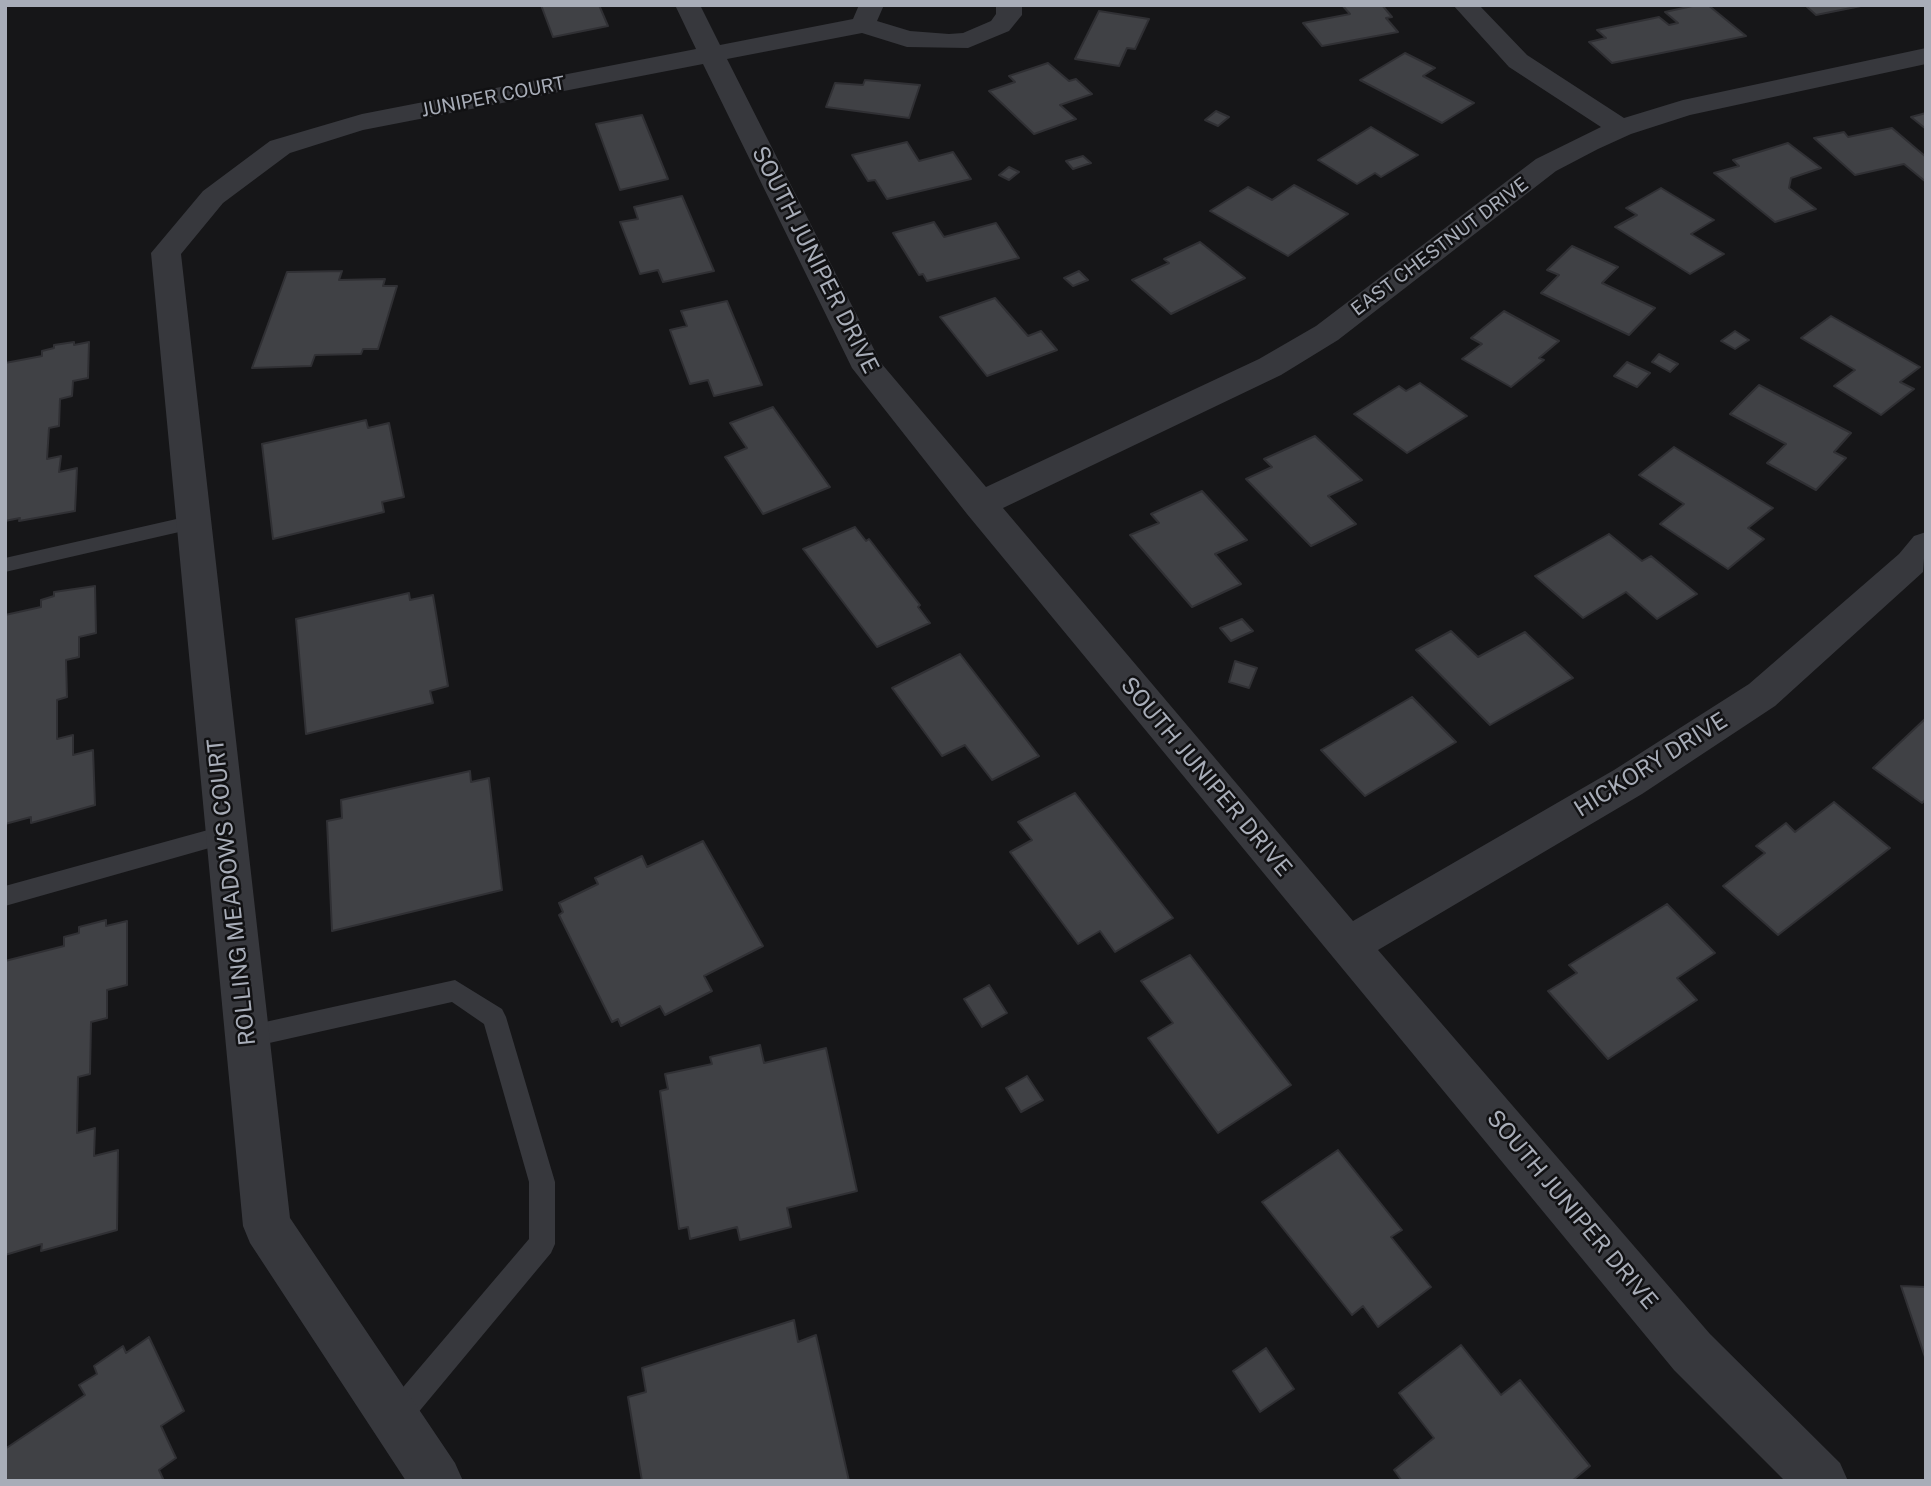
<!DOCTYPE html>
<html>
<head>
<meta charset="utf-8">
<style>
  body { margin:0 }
  #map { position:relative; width:1931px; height:1486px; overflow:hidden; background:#161618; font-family:"Public Sans",sans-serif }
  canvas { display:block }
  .frame { position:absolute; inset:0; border:7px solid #a8adb8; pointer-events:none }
</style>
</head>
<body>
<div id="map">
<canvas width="1931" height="1486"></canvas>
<div class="frame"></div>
</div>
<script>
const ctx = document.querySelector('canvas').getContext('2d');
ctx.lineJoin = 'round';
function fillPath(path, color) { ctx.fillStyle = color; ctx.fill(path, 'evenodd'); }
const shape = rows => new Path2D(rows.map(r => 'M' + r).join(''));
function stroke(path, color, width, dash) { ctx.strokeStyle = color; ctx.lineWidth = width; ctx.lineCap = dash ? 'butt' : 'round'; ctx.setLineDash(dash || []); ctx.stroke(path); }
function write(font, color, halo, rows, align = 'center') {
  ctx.font = font + ' "Public Sans",sans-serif'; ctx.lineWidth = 5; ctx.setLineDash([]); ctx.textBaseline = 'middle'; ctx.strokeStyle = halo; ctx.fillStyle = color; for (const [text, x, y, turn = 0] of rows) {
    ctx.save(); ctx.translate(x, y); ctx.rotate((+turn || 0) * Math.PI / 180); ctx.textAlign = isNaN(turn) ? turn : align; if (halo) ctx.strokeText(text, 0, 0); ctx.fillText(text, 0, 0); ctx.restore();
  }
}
const building = shape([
  [541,5,599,5,608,26,553,37,541,5],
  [1342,5,1382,5,1392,17,1386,18,1398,32,1322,46,1303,23,1350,14,1342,5],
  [1697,5,1708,5,1746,36,1612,63,1589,42,1606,38,1597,30,1659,17,1669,25,1678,23,1665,12,1697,5],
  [1805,5,1866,5,1816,15,1805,5],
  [1099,11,1149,19,1135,49,1127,48,1119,66,1075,59,1099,11],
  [1405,53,1435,68,1423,76,1474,103,1442,123,1360,80,1405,53],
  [1048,63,1069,81,1076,79,1092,94,1060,105,1076,119,1034,134,989,91,1015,82,1009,76,1048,63],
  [865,80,920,85,909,118,826,107,835,83,863,85,865,80],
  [1216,111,1229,117,1218,126,1205,120,1216,111],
  [1926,113,1926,129,1911,117,1926,113],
  [642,115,668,179,620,190,596,124,642,115],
  [1371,127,1418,155,1381,177,1375,173,1357,184,1318,160,1371,127],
  [1892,128,1926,157,1926,182,1904,164,1855,175,1814,138,1844,132,1848,137,1892,128],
  [907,142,919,161,953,152,971,179,887,199,875,180,868,181,852,155,907,142],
  [1788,143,1821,168,1791,178,1789,188,1816,209,1775,222,1714,173,1739,166,1733,160,1788,143],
  [1083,156,1091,163,1073,169,1066,161,1083,156],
  [1009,167,1019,172,1009,180,999,175,1009,167],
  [1294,185,1348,214,1288,256,1210,211,1248,187,1272,200,1294,185],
  [1661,188,1714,220,1691,234,1724,254,1690,274,1615,227,1637,215,1626,208,1661,188],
  [682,196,714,271,663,282,658,270,640,274,620,222,638,219,634,207,682,196],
  [934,222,944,237,996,223,1019,258,927,281,923,274,919,275,893,233,934,222],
  [1200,242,1245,278,1171,314,1132,280,1169,263,1164,259,1200,242],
  [1572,246,1618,267,1602,283,1655,308,1629,335,1541,293,1559,275,1547,270,1572,246],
  [342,271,339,280,385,279,383,286,397,286,378,349,363,349,361,354,315,355,311,366,252,368,287,272,342,271],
  [1079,271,1088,280,1073,286,1064,278,1079,271],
  [995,298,1028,336,1041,331,1057,350,987,376,940,317,995,298],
  [727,301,762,385,714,396,708,380,690,384,670,330,687,326,681,311,727,301],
  [1504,311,1559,341,1539,358,1544,360,1511,387,1462,359,1482,344,1471,338,1504,311],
  [1831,316,1920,367,1900,382,1914,389,1881,415,1834,386,1855,370,1801,338,1831,316],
  [1735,331,1749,340,1735,349,1721,341,1735,331],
  [74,342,74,345,89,342,88,378,73,381,72,396,60,399,59,426,49,428,47,459,61,456,59,472,77,468,75,511,19,521,20,518,5,521,5,363,42,356,42,351,54,348,54,345,74,342],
  [1659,354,1678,364,1670,372,1652,362,1659,354],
  [1627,362,1650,373,1637,387,1614,376,1627,362],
  [1420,383,1467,416,1407,453,1354,414,1399,386,1406,391,1420,383],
  [1759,385,1851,433,1834,452,1846,458,1816,490,1767,463,1786,444,1730,414,1759,385],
  [773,407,830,487,763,514,725,457,747,448,730,423,773,407],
  [366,420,368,428,389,423,404,497,382,502,384,512,273,539,262,444,366,420],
  [1315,436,1362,480,1328,496,1356,524,1311,546,1246,479,1272,467,1264,459,1315,436],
  [1674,447,1773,508,1748,528,1764,539,1728,569,1660,524,1684,504,1639,475,1674,447],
  [1202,491,1247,540,1215,554,1241,584,1192,607,1130,535,1159,523,1151,514,1202,491],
  [855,527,866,541,869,539,920,605,918,607,930,623,877,647,803,549,855,527],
  [1609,534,1642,561,1651,556,1697,594,1657,619,1626,592,1583,618,1535,576,1609,534],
  [95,586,96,633,79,637,79,657,66,660,67,697,57,700,57,739,73,735,73,755,93,750,95,805,31,823,31,817,5,824,5,615,41,607,41,600,54,596,54,592,95,586],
  [409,593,410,600,433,595,448,686,430,691,433,703,306,734,296,619,409,593],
  [1242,619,1253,631,1231,641,1220,628,1242,619],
  [1451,631,1478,657,1525,632,1573,678,1490,725,1416,650,1451,631],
  [960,654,1039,756,992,780,965,745,942,756,892,688,960,654],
  [1235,661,1257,668,1249,688,1229,682,1235,661],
  [1412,697,1456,742,1365,796,1321,750,1412,697],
  [1926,718,1926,799,1922,803,1873,768,1926,718],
  [470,771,471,782,489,778,502,890,332,931,327,821,342,818,341,800,470,771],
  [1075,793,1173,918,1115,952,1100,931,1078,944,1010,852,1032,840,1018,822,1075,793],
  [1834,802,1890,848,1778,935,1723,886,1765,853,1756,846,1786,823,1795,832,1834,802],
  [703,841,763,946,704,976,712,991,665,1015,660,1006,621,1026,618,1019,612,1022,559,915,563,912,559,903,598,884,595,878,642,856,647,867,703,841],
  [1667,904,1715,953,1677,978,1697,1000,1608,1059,1548,991,1577,973,1569,965,1667,904],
  [106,920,106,926,127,921,127,985,107,990,107,1018,91,1022,90,1074,78,1077,77,1133,95,1128,94,1156,118,1150,117,1230,41,1251,42,1244,5,1255,5,961,64,946,64,937,79,933,79,927,106,920],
  [1190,955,1291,1085,1218,1133,1148,1038,1173,1023,1141,981,1190,955],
  [989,985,1007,1013,982,1027,964,999,989,985],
  [760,1045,764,1063,826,1048,857,1191,787,1208,791,1227,740,1240,737,1227,690,1239,688,1227,679,1229,660,1091,668,1089,665,1074,712,1064,710,1057,760,1045],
  [1027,1076,1043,1100,1021,1112,1006,1088,1027,1076],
  [1338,1150,1402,1230,1391,1237,1431,1287,1378,1327,1363,1306,1352,1315,1262,1202,1338,1150],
  [1901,1286,1926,1287,1926,1360,1901,1286],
  [794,1320,798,1342,816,1335,849,1481,642,1481,628,1397,646,1392,642,1368,794,1320],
  [149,1337,184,1411,161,1426,176,1458,159,1470,164,1481,5,1481,5,1449,85,1395,79,1385,97,1374,94,1366,123,1346,126,1353,149,1337],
  [1461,1345,1501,1395,1520,1380,1590,1466,1572,1481,1402,1481,1394,1470,1434,1438,1399,1393,1461,1345],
  [1266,1348,1294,1389,1260,1412,1233,1371,1266,1348]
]);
fillPath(building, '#404145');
stroke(building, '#303034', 2);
fillPath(shape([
  [194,515,201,517,203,522,201,527,5,572,5,558,194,515],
  [226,825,234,827,237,834,234,841,5,906,5,886,226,825],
  [455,980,502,1009,506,1017,555,1182,555,1244,551,1253,407,1426,397,1430,387,1426,383,1416,387,1406,529,1239,529,1182,484,1024,452,1002,247,1048,239,1045,235,1037,239,1029,247,1026,455,980]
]), '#37383d');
fillPath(shape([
  [675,5,700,5,720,45,853,19,859,5,884,5,877,21,910,31,949,34,963,33,991,21,996,14,996,5,1022,5,1022,15,1009,31,968,48,907,47,862,33,727,59,881,363,986,487,1259,359,1316,326,1536,159,1601,127,1509,67,1453,5,1479,5,1527,55,1624,118,1683,100,1926,48,1926,64,1690,115,1631,134,1598,149,1556,171,1338,340,1281,375,1003,508,1353,921,1614,770,1749,684,1899,554,1914,536,1926,532,1923,572,1775,706,1642,794,1378,950,1710,1334,1840,1463,1848,1481,1785,1481,1674,1370,967,514,852,368,703,64,363,130,290,153,223,203,181,254,290,1218,455,1463,463,1481,406,1481,250,1243,243,1226,151,253,203,191,270,141,362,114,696,49,675,5]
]), '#37383d');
write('19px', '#a8adb8', '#111113', [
  ["JUNIPER COURT",493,97,-11],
  ["EAST CHESTNUT DRIVE",1440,247,-37]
]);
write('23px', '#a8adb8', '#111113', [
  ["SOUTH JUNIPER DRIVE",815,260,63],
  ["HICKORY DRIVE",1651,765,-32],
  ["SOUTH JUNIPER DRIVE",1206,777,50],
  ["ROLLING MEADOWS COURT",232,892,-96],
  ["SOUTH JUNIPER DRIVE",1572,1210,50]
]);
</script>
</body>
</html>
